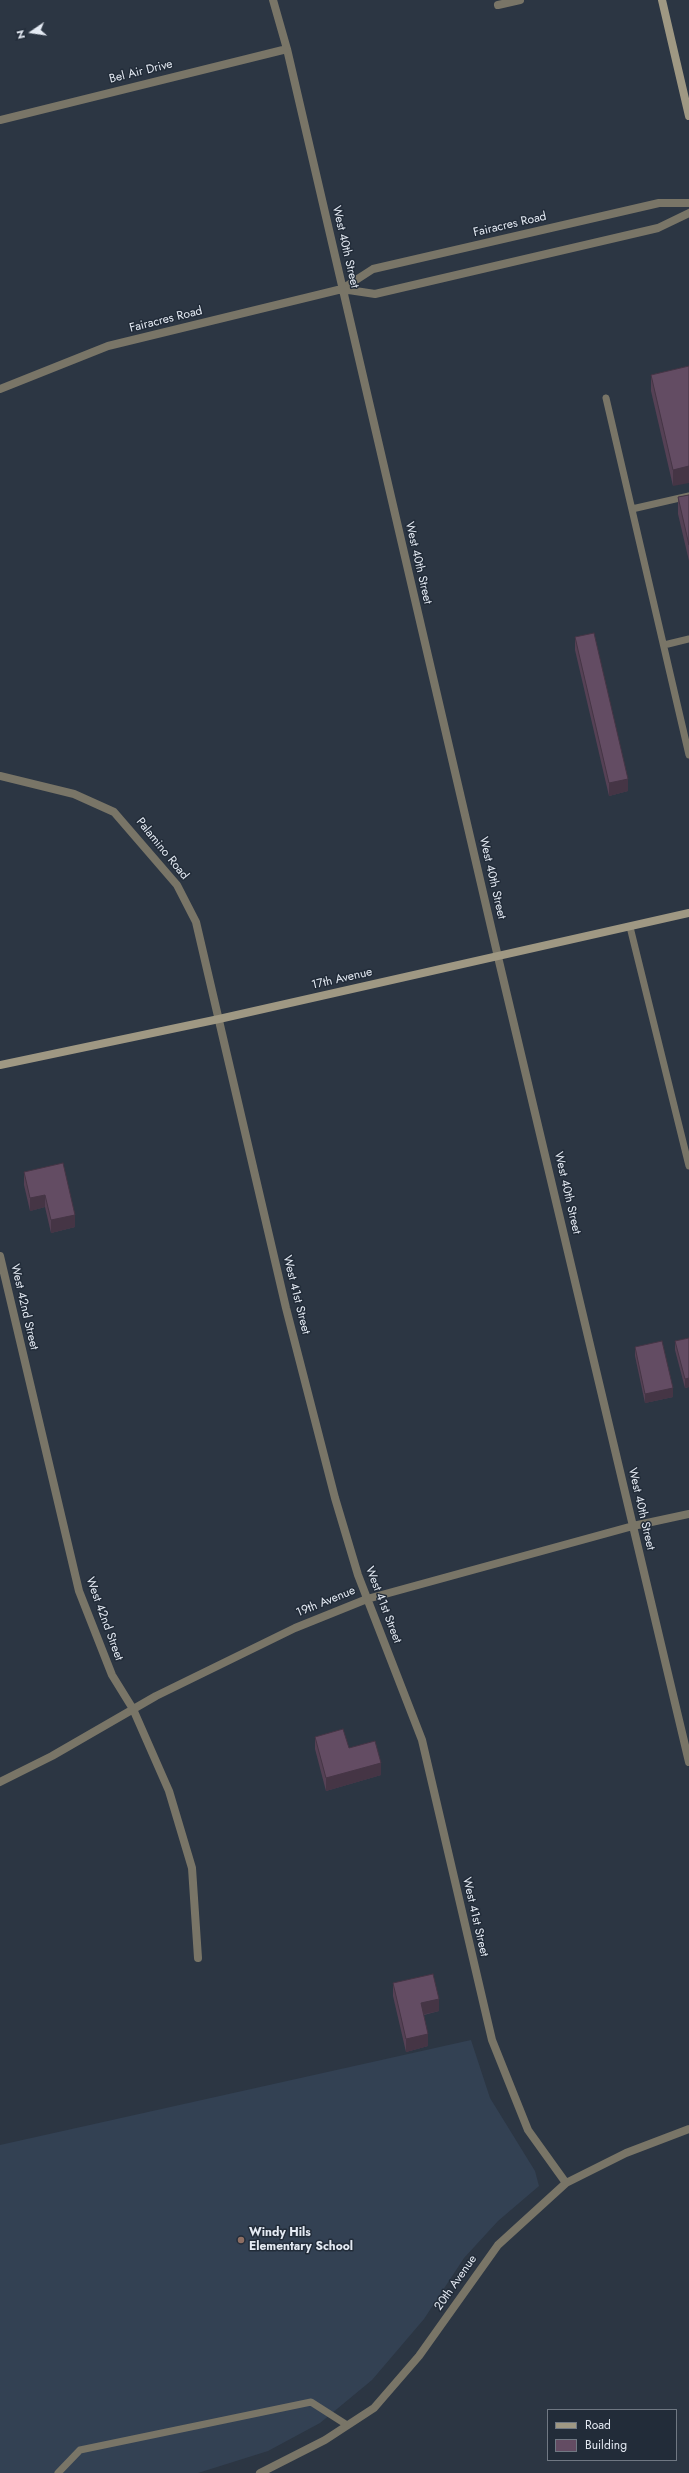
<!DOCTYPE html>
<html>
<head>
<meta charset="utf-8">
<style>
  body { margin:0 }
  #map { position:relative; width:689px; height:2473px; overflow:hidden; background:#2c3643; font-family:Jost,sans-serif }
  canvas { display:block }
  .legend { position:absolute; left:547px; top:2409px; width:130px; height:52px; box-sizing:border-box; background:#222c39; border:1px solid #707883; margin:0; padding:5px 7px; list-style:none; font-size:12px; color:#e4eaf3 }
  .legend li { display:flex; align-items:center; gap:8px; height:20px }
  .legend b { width:20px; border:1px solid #707883 }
  .north { position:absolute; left:12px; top:12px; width:40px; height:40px; -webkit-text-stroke:3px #222c39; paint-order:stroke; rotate:257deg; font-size:11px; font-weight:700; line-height:16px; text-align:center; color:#e4eaf3 }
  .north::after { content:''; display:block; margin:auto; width:14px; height:18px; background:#e4eaf3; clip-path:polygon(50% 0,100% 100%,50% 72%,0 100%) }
</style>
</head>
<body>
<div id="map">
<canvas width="689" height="2473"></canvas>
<ul class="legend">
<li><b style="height:5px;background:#9f9883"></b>Road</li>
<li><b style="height:11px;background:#634c63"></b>Building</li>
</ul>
<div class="north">N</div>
</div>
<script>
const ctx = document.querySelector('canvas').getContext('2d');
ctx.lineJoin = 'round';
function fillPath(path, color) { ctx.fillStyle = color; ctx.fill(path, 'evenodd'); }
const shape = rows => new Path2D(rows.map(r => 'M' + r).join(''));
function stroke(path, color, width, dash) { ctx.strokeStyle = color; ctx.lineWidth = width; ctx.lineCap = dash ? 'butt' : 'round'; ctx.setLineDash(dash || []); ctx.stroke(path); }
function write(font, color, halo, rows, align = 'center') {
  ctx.font = font + ' Jost,sans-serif'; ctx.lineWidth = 3; ctx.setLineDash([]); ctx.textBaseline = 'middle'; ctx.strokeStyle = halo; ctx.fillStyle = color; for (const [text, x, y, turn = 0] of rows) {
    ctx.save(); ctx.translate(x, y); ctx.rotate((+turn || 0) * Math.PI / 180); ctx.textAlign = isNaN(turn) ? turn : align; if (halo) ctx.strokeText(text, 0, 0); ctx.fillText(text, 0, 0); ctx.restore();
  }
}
fillPath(shape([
  [471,2040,490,2098,535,2171,539,2186,498,2221,464,2258,424,2319,372,2380,320,2423,268,2451,198,2473,0,2473,0,2145]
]), '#334153');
stroke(shape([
  [606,398,689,755],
  [632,509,689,496],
  [664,645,689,639],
  [630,927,689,1166],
  [58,2473,80,2450,311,2402,347,2425]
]), '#797567', 7);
stroke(shape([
  [273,0,287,49,498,957,689,1762],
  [498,5,520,0],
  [0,120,287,49],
  [342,289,375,294,658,228,689,213],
  [0,389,108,346,342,289,373,269,659,203,689,203],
  [0,776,74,794,114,812,177,885,196,922,286,1308,335,1498,358,1575,422,1740,492,2040,528,2130,566,2183],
  [0,1256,79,1591,112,1675,133,1709,169,1791,192,1868,198,1958],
  [0,1782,52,1756,156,1696,295,1628,367,1599,633,1526,689,1514],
  [260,2473,325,2440,374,2408,419,2356,498,2245,566,2183,626,2153,689,2129]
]), '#797567', 8);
stroke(shape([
  [662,0,689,116],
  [0,1065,219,1019,689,913]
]), '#9f9883', 8);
fillPath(shape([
  [689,366,673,486,651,391,651,375],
  [689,495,689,561,678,514,678,497],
  [575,637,628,791,609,796,575,650],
  [24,1172,75,1227,51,1233,45,1207,30,1211,24,1185],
  [689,1338,689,1387,685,1388,675,1350,675,1341],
  [635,1347,673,1397,645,1403,635,1356],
  [315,1737,349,1748,381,1775,326,1791,315,1749],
  [393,1983,439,2011,424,2015,428,2046,406,2052,393,1996]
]), '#554155');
fillPath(shape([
  [689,466,689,483,673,486,673,470],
  [628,779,628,791,609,796,609,783],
  [45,1195,45,1207,30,1211,30,1198],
  [75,1215,75,1227,51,1233,51,1220],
  [689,1378,689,1387,685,1388,685,1379],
  [673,1388,673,1397,645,1403,645,1394],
  [381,1763,381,1775,326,1791,326,1778],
  [439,1999,439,2011,421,2015,421,2003],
  [428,2034,428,2046,406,2052,406,2039]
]), '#453545');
const building = shape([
  [689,366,689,466,673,470,651,375,689,366],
  [689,495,689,545,678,497,689,495],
  [594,633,628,779,609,783,575,637,594,633],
  [63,1163,75,1215,51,1220,45,1195,30,1198,24,1172,63,1163],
  [689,1338,689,1378,685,1379,675,1341,689,1338],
  [662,1341,673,1388,645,1394,635,1347,662,1341],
  [343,1729,349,1748,375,1741,381,1763,326,1778,315,1737,343,1729],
  [433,1974,439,1999,421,2003,428,2034,406,2039,393,1983,433,1974]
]);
fillPath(building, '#634c63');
stroke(building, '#453545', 1);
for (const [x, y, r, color] of [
  [241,2240,4,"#8d6e63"]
]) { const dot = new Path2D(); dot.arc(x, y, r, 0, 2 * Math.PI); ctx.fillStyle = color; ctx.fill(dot); stroke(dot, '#222c39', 1.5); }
write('12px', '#e4eaf3', '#222c39', [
  ["Bel Air Drive",141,72,-14],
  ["Fairacres Road",510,225,-13],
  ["West 40th Street",345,247,77],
  ["Fairacres Road",166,320,-14],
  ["West 40th Street",418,563,77],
  ["Palamino Road",162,849,51],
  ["West 40th Street",492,878,77],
  ["17th Avenue",342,979,-13],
  ["West 40th Street",567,1193,77],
  ["West 41st Street",296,1295,76],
  ["West 42nd Street",24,1307,77],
  ["West 40th Street",641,1509,77],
  ["19th Avenue",326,1602,-22],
  ["West 41st Street",383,1605,69],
  ["West 42nd Street",104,1619,70],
  ["West 41st Street",475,1917,77],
  ["20th Avenue",456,2283,-55]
]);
write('bold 12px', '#e4eaf3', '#222c39', [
  ["Windy Hils",249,2233],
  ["Elementary School",249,2247]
], 'left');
</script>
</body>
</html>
